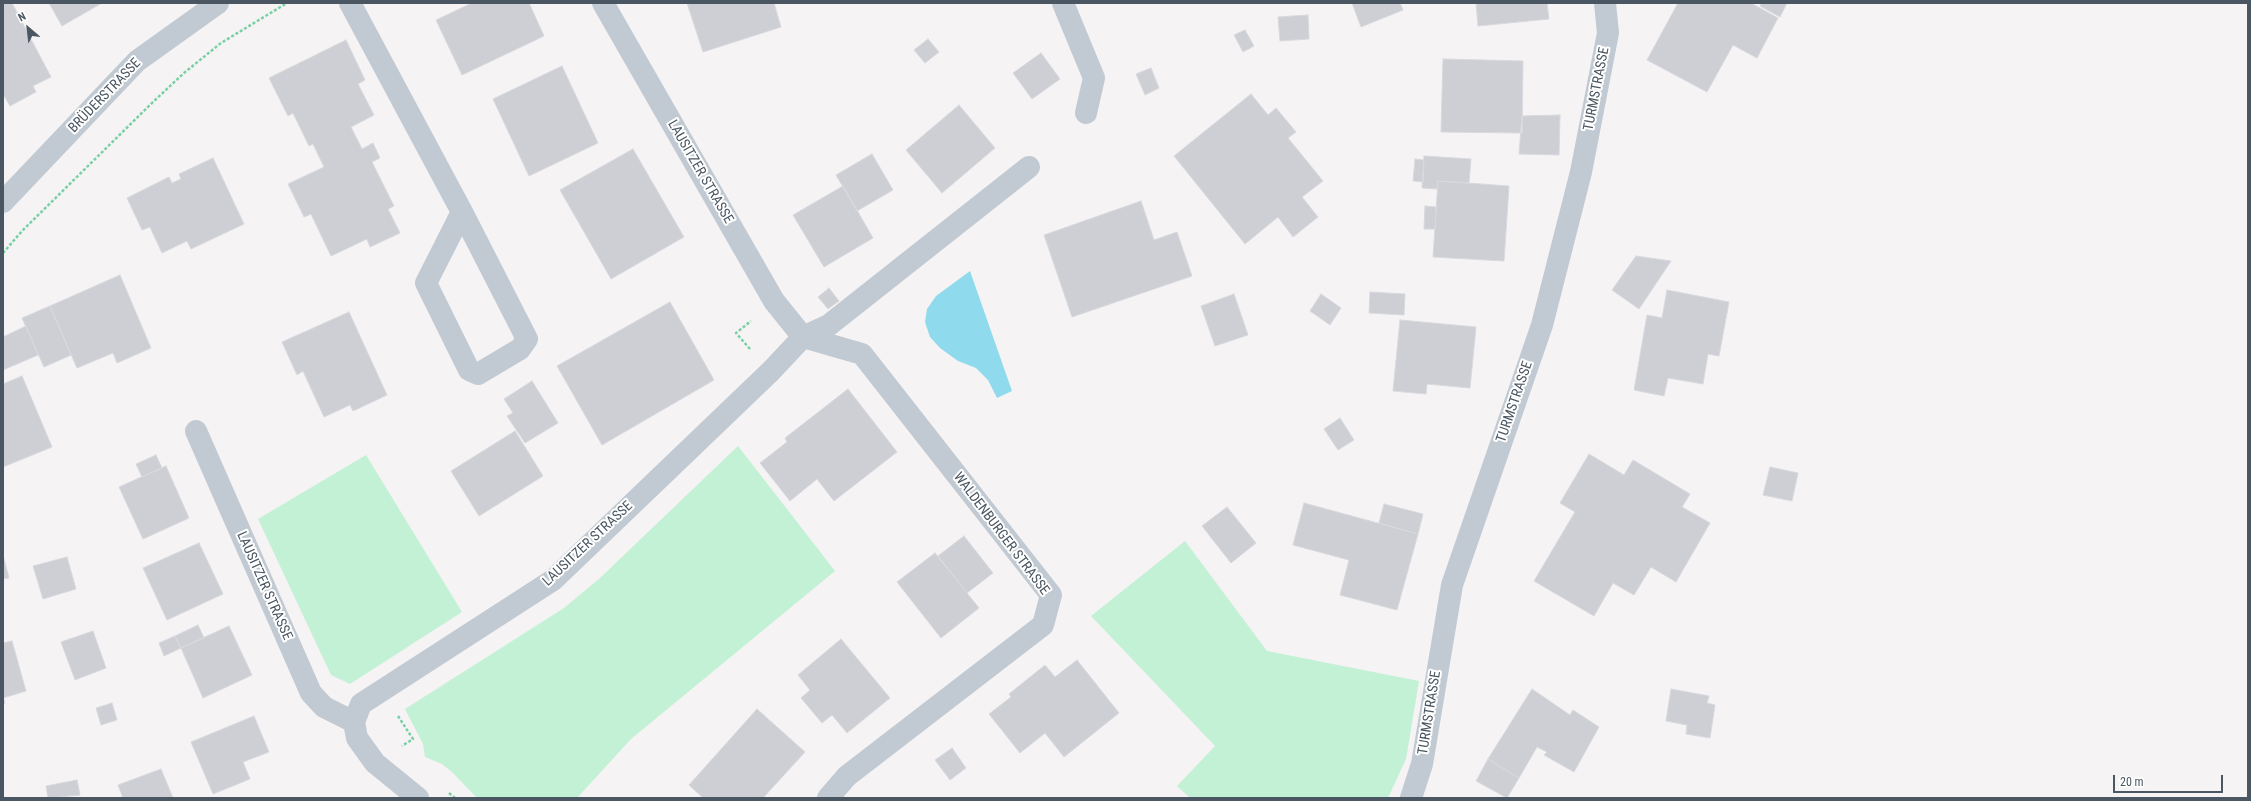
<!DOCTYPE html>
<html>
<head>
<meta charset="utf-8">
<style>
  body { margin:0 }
  #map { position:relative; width:2251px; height:801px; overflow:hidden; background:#f5f3f3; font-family:"Roboto Condensed",sans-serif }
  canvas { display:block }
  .frame { position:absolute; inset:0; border:4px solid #4a5661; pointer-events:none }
  .north { position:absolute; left:8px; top:8px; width:40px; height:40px; -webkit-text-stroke:3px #fff; paint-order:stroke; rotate:332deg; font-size:11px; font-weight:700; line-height:16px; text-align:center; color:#4a5661 }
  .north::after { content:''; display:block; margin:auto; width:14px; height:18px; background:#4a5661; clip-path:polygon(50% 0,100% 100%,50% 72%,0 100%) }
  .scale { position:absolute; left:2113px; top:775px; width:110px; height:18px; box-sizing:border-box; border:2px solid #4a5661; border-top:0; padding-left:5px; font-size:12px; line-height:14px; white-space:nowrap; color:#4a5661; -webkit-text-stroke:3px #fff; paint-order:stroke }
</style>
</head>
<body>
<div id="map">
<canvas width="2251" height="801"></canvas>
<div class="frame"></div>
<div class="north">N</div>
<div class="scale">20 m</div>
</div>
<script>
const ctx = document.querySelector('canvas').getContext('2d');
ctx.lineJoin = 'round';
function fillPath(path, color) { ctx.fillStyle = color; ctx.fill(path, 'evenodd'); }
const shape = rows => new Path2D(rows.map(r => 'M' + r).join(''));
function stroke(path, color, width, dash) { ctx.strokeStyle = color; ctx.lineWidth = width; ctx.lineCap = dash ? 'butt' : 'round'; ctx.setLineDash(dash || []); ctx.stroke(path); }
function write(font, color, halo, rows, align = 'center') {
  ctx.font = font + ' "Roboto Condensed",sans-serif'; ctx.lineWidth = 4; ctx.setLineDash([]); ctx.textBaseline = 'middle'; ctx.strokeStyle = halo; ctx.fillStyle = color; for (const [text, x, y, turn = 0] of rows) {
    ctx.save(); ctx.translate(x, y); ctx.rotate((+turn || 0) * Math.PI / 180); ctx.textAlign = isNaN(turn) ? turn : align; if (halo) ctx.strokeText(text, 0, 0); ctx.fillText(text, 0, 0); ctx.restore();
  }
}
fillPath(shape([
  [738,446,835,571,631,739,577,798,477,798,452,772,442,764,425,757,423,744,405,709,564,608,600,578],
  [366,455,462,612,350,684,331,675,258,519],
  [1185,541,1267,651,1419,681,1406,759,1388,798,1190,798,1177,786,1215,746,1091,616]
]), '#c3f1d5');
fillPath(shape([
  [970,271,1012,391,997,398,988,380,976,368,958,361,940,348,930,337,925,322,927,309,936,296]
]), '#90daee');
const building = shape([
  [3,3,12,3,51,77,33,86,36,92,10,106,3,94,3,3],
  [49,3,102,3,62,26,49,3],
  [472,3,529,3,544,36,462,75,436,20,472,3],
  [687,3,774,3,781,27,703,52,687,3],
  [1352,3,1400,3,1403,10,1361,27,1352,3],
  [1476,3,1547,3,1549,19,1478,26,1476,3],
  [1678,3,1751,3,1778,18,1757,58,1733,45,1707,92,1647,60,1678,3],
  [1762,3,1787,3,1780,17,1760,6,1762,3],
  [1308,15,1309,39,1280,41,1278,17,1308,15],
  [1245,30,1254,46,1243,52,1234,35,1245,30],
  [928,39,939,52,925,63,914,50,928,39],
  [346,40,365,80,358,84,374,115,351,127,362,149,373,143,380,158,372,162,394,206,388,209,400,233,370,247,367,239,331,256,311,214,304,217,288,184,324,167,313,144,309,146,293,113,288,116,269,78,346,40],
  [1041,53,1060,79,1032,99,1013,73,1041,53],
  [1443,59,1523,61,1522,133,1441,132,1443,59],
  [562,66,598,143,529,176,493,99,562,66],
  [1151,68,1159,88,1145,95,1136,74,1151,68],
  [1251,94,1268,115,1276,108,1296,132,1288,138,1323,181,1302,197,1318,217,1293,237,1278,217,1245,244,1174,156,1251,94],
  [959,105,995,148,942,193,906,150,959,105],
  [1560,115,1559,155,1519,154,1522,116,1560,115],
  [633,149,684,237,611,279,560,190,633,149],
  [872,154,893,190,857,211,836,175,872,154],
  [1424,156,1471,159,1469,183,1438,181,1437,189,1422,188,1424,156],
  [213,158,244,224,191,249,187,241,162,253,150,227,142,230,127,198,169,177,172,183,181,179,179,174,213,158],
  [1415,159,1424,160,1423,182,1413,181,1415,159],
  [1438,181,1509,186,1504,261,1433,257,1438,181],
  [843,186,873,238,824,267,793,215,843,186],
  [1141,201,1154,240,1177,232,1192,276,1072,317,1044,235,1141,201],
  [1425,206,1436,207,1435,229,1424,229,1425,206],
  [1636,256,1671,261,1639,309,1612,290,1636,256],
  [120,275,151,348,117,363,113,353,77,368,50,306,120,275],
  [829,288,839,301,828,309,818,297,829,288],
  [1667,290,1729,302,1719,356,1708,354,1703,384,1668,378,1664,396,1634,390,1647,315,1662,318,1667,290],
  [1370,292,1405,294,1404,315,1369,313,1370,292],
  [1234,294,1248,335,1215,346,1201,306,1234,294],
  [1321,294,1341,308,1330,325,1310,311,1321,294],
  [670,302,714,380,602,445,557,366,670,302],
  [50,306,71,355,44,367,22,318,50,306],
  [349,312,387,395,353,411,350,405,324,417,303,371,297,375,282,342,349,312],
  [1400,320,1476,327,1470,388,1427,384,1426,394,1393,391,1400,320],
  [26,326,38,355,3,370,3,337,26,326],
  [22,376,52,447,3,467,3,384,22,376],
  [532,381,558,423,525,443,507,416,513,413,504,399,532,381],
  [848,389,897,452,834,501,817,479,790,501,760,463,787,442,785,438,848,389],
  [1340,418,1354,440,1338,450,1324,429,1340,418],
  [515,431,543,476,479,516,451,471,515,431],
  [1589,454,1624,475,1633,460,1690,494,1682,507,1710,523,1676,582,1651,567,1634,595,1613,583,1594,616,1534,581,1575,512,1560,503,1589,454],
  [156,455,162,468,142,477,136,464,156,455],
  [166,466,189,518,143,539,119,487,166,466],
  [1770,467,1798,473,1792,501,1763,495,1770,467],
  [1304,503,1418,534,1397,610,1340,595,1349,560,1293,545,1304,503],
  [1384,504,1423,514,1418,534,1379,523,1384,504],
  [1227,507,1256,543,1231,563,1202,526,1227,507],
  [964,536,993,573,967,593,938,556,964,536],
  [199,543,223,594,167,620,143,568,199,543],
  [935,553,979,608,941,638,897,582,935,553],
  [3,555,9,578,3,579,3,555],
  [67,557,76,589,43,599,33,566,67,557],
  [198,625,204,638,181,648,175,636,198,625],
  [229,626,252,675,203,698,181,648,229,626],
  [93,631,106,668,75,680,61,642,93,631],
  [175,636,181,648,164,656,159,643,175,636],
  [841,639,890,698,847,733,832,715,822,723,801,698,810,690,798,675,841,639],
  [12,641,26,691,3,698,5,703,3,704,3,643,12,641],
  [1077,660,1119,713,1064,757,1045,733,1020,753,989,714,1011,697,1009,694,1045,665,1055,677,1077,660],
  [1532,689,1570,715,1573,710,1599,727,1574,772,1544,755,1547,752,1537,747,1519,778,1488,759,1532,689],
  [1671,689,1709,696,1707,703,1715,705,1710,738,1686,734,1687,725,1666,721,1671,689],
  [112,703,117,720,101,725,96,708,112,703],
  [757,709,805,752,763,798,703,798,689,785,757,709],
  [254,716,269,752,243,762,250,779,213,794,191,742,254,716],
  [952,748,966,768,950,780,935,760,952,748],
  [1488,759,1519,778,1507,798,1476,781,1488,759],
  [161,769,173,798,123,798,118,785,161,769],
  [77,780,80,795,48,798,46,786,77,780]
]);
fillPath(building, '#cdcfd5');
stroke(building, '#d7d9de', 1);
stroke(shape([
  [3,253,22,231,154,101,184,73,221,43,287,3],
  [750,349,736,333,751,321],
  [398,716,413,739,402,746],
  [449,793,455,798]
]), '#7ad0a6', 2.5, [3, 2]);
stroke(shape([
  [350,3,462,212,527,339,520,349,478,374,469,370,426,283,462,212],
  [1063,3,1094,78,1086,113],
  [3,202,137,61,218,3],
  [803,337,862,354,1051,595,1043,625,847,776,828,798],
  [803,337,829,325,1029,167],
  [196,431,311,693,324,707,354,722],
  [418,798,375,763,357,738,354,722,361,704,553,580,771,371,803,337,774,301,603,3],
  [1411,798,1422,764,1452,585,1542,325,1581,172,1608,33,1605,3]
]), '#c1cad2', 22);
write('14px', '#4a5661', '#fff', [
  ["TURMSTRASSE",1597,89,-79],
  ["BRÜDERSTRASSE",105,96,-46],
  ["LAUSITZER STRASSE",700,172,60],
  ["TURMSTRASSE",1515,402,-71],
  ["WALDENBURGER STRASSE",1001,534,53],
  ["LAUSITZER STRASSE",588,544,-43],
  ["LAUSITZER STRASSE",264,586,66],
  ["TURMSTRASSE",1430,713,-81]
]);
</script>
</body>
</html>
